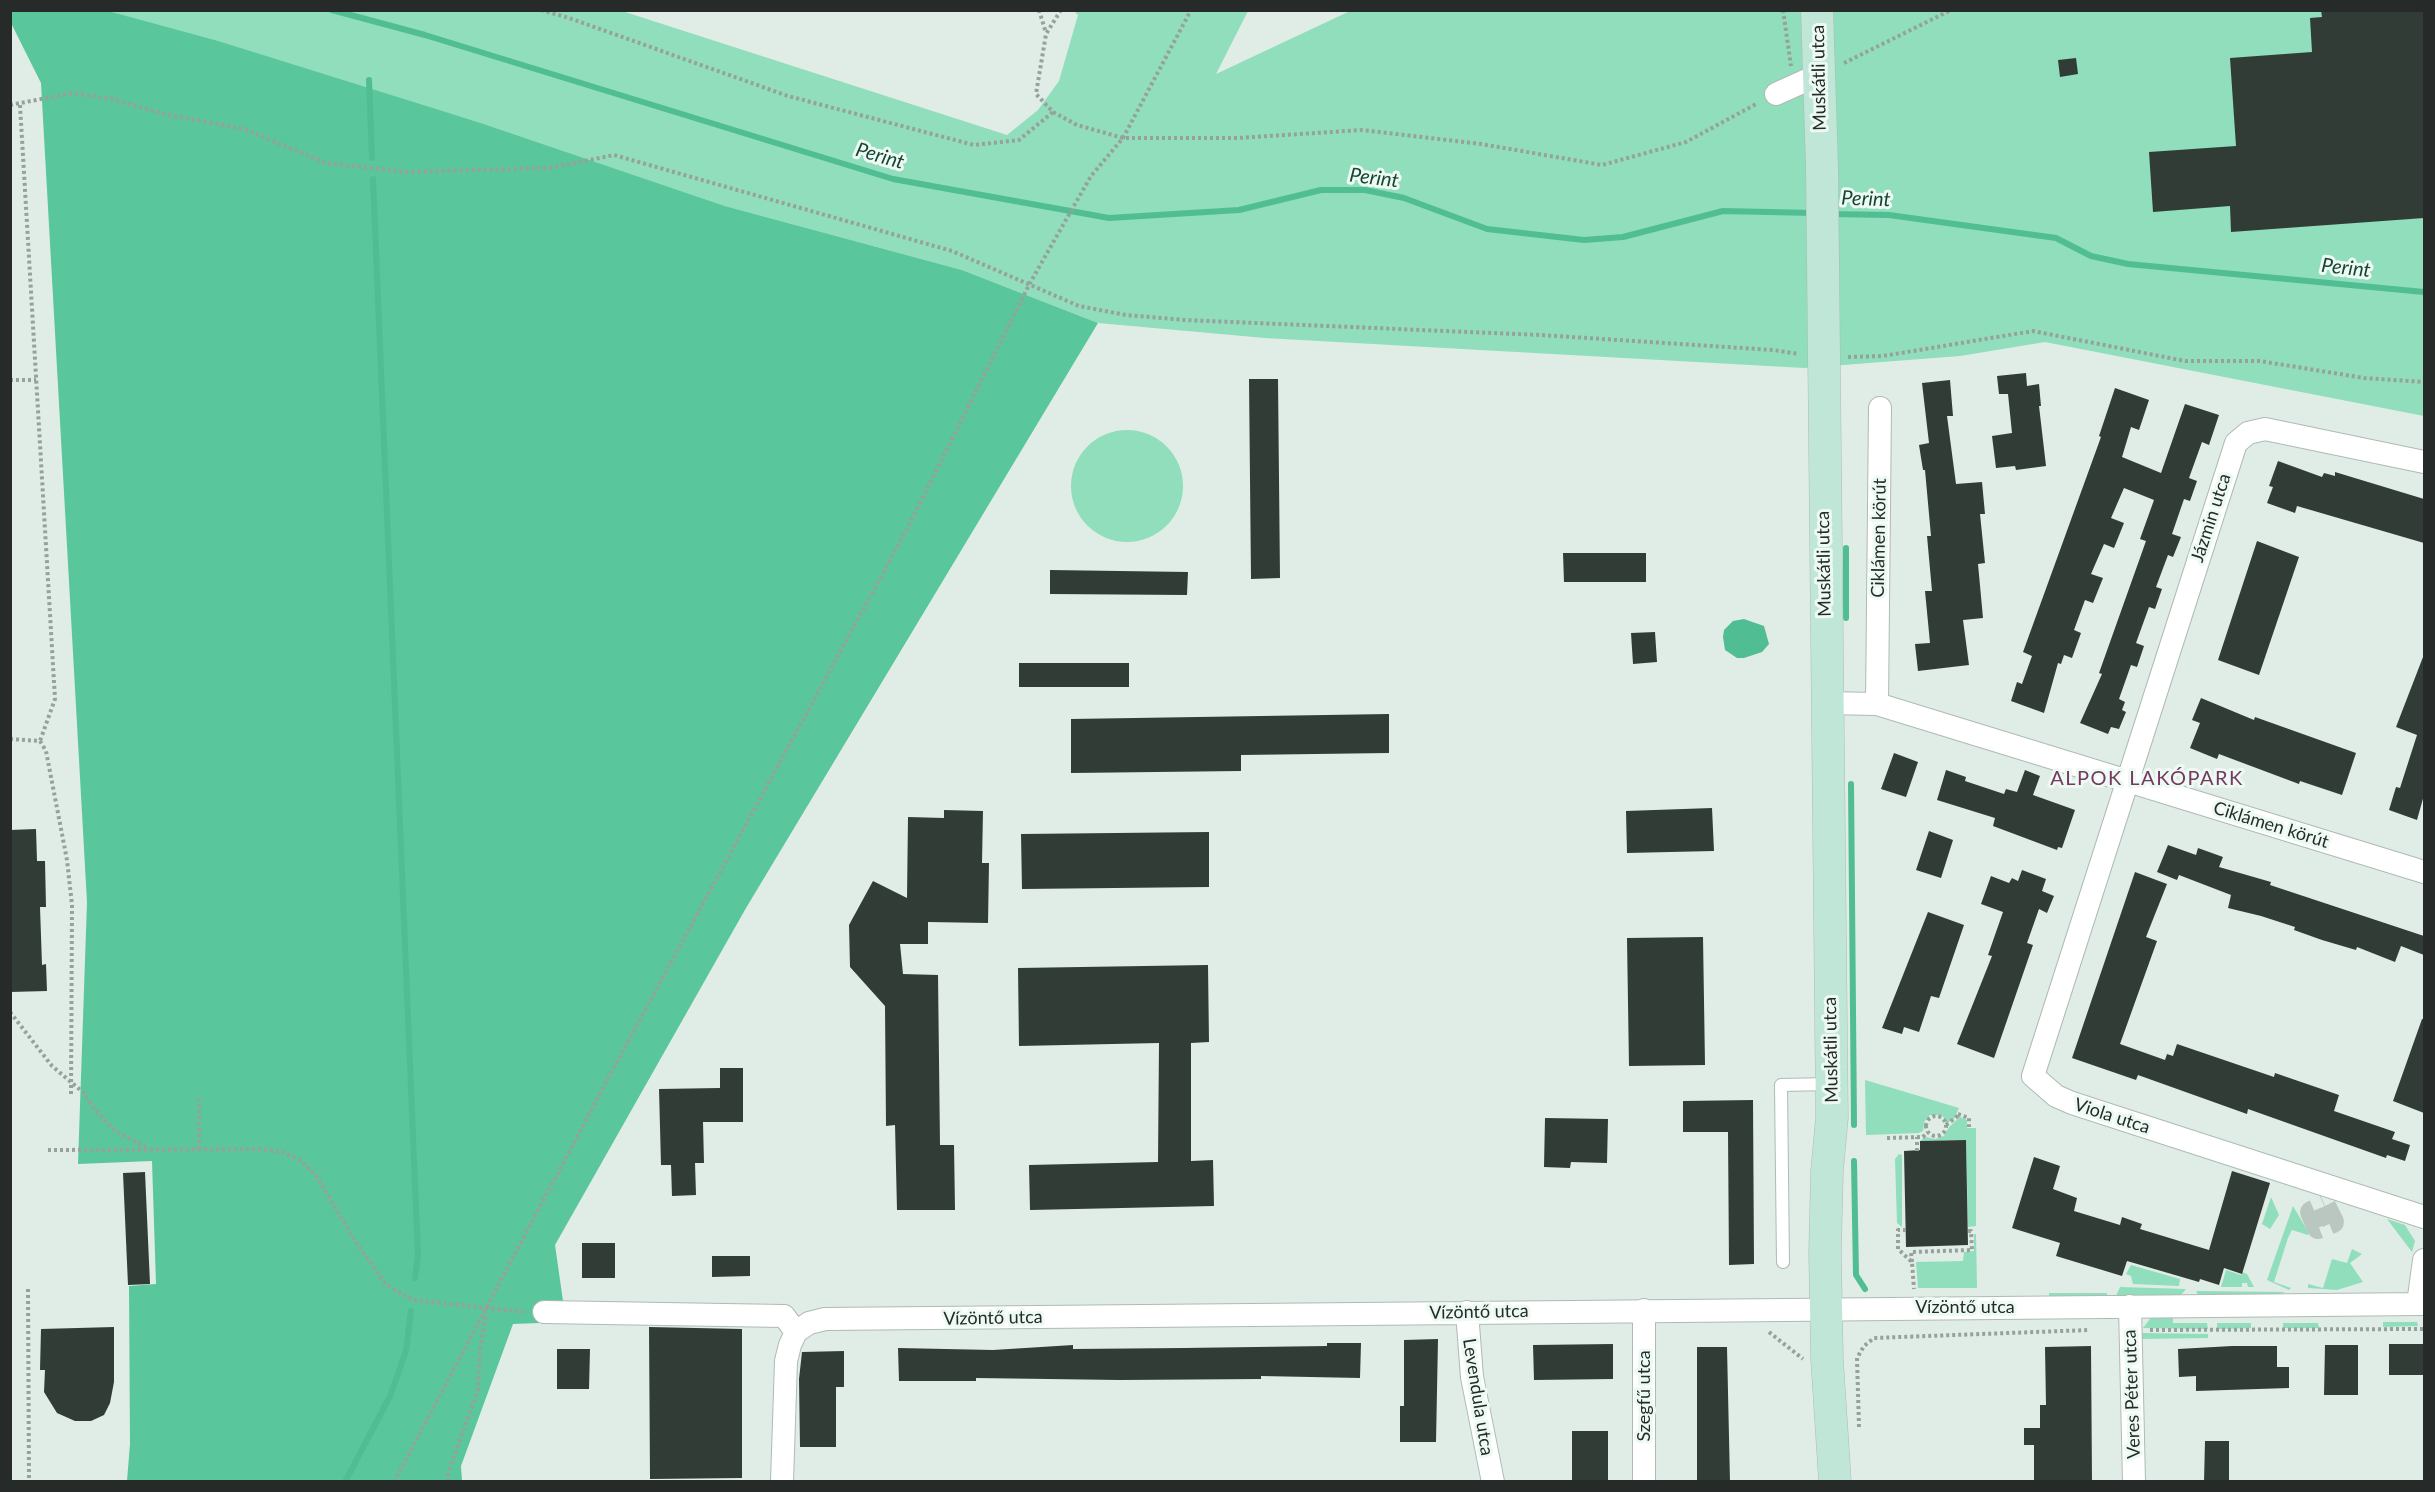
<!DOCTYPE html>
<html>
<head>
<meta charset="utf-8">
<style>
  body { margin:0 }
  #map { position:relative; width:2435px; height:1492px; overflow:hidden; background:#dfede6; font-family:Lato,sans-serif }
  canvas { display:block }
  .frame { position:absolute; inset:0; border:12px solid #262b29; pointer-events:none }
</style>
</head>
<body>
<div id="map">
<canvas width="2435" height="1492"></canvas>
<div class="frame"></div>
</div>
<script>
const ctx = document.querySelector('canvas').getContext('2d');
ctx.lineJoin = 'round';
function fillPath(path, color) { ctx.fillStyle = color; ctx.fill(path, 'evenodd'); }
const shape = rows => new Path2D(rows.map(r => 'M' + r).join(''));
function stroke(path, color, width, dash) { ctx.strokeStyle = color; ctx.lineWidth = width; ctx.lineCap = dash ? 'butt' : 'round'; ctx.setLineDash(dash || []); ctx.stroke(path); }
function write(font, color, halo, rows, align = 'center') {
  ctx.font = font + ' Lato,sans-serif'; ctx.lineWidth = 6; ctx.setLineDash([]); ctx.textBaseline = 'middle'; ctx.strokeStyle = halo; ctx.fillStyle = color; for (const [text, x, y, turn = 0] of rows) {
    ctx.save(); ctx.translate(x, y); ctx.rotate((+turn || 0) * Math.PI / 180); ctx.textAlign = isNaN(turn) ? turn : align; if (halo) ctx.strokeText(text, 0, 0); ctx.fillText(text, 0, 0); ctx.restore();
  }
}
fillPath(shape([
  [108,11,622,11,1007,135,1038,110,1059,81,1078,15,1074,11,1248,11,1216,74,1350,11,2424,11,2424,416,2045,342,1960,356,1804,368,1265,338,1098,323,962,270,725,206,484,124],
  '1071 486a56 56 0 1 1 112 0a56 56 0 1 1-112 0Z',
  [1865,1080,1919,1096,1959,1108,1954,1119,1947,1123,1942,1115,1930,1115,1924,1122,1923,1131,1919,1133,1866,1135],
  [1960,1117,1967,1120,1967,1128,1976,1128,1976,1226,1968,1227,1966,1140,1920,1141,1926,1137,1935,1139,1944,1136,1949,1127],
  [1899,1154,1902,1155,1902,1227,1897,1223,1895,1159],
  [2271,1197,2279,1215,2270,1229,2262,1224],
  [2293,1206,2309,1233,2308,1235,2292,1230,2288,1238,2274,1282,2291,1288,2289,1290,2267,1280],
  [2387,1219,2405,1225,2415,1241,2412,1252],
  [1974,1234,1976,1234,1977,1288,1918,1288,1916,1262,1963,1261,1964,1252,1974,1251],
  [2352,1249,2362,1254,2350,1263,2363,1282,2337,1290,2308,1288,2308,1284,2323,1288,2332,1259,2347,1263],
  [2131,1265,2180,1279,2179,1286,2133,1284,2131,1276,2126,1274],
  [2226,1270,2241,1275,2242,1272,2247,1274,2254,1287,2248,1287,2247,1283,2242,1283,2242,1287,2221,1287],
  [2120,1287,2186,1289,2180,1296,2116,1296],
  [2196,1291,2286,1292,2274,1295,2198,1295],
  [2049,1293,2107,1293,2107,1297,2049,1297],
  [2153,1315,2173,1316,2173,1323,2207,1323,2208,1329,2143,1328],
  [2383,1322,2417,1322,2418,1326,2383,1327],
  [2217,1323,2251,1323,2251,1328,2217,1329],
  [2283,1323,2318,1323,2319,1328,2283,1328],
  [2142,1333,2208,1334,2208,1338,2140,1339]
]), '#90debb');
fillPath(shape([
  [11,11,108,11,218,41,484,124,725,206,962,270,1098,323,746,908,555,1245,566,1322,513,1324,461,1466,462,1481,127,1481,130,1444,129,1286,156,1284,152,1161,78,1164,87,902,41,83,11,23]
]), '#5ac69b');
fillPath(shape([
  [1744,619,1764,626,1769,644,1762,652,1744,658,1737,658,1725,650,1723,637,1724,630,1733,621]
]), '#51bd93');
stroke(shape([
  [332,10,425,35,893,179,1109,218,1239,210,1321,190,1365,190,1404,198,1487,229,1584,240,1623,237,1723,211,1814,213],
  [369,80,372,158],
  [373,179,418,1256,415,1278],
  [1830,214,1889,215,2056,238,2091,256,2128,264,2424,292],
  [1846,548,1846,618],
  [1851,784,1854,1125],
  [1854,1161,1856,1275,1865,1289],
  [345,1482,390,1396,406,1351,411,1311]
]), '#51bd93', 6);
fillPath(shape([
  [2321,10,2424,10,2424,218,2231,232,2230,206,2153,212,2149,152,2236,146,2230,58,2312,52,2310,18,2322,17],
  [2076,58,2078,74,2060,77,2058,60],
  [2026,373,2027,386,2039,384,2041,406,2039,406,2046,466,2016,470,2015,466,1996,468,1992,436,2012,433,2008,394,1999,394,1997,376],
  [1249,379,1278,379,1280,578,1251,579],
  [1950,380,1953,416,1947,416,1956,484,1982,482,1985,514,1980,514,1985,563,1978,564,1983,618,1963,620,1969,665,1918,671,1915,644,1930,643,1925,591,1932,591,1927,536,1931,536,1925,470,1923,470,1919,445,1929,443,1922,383],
  [2115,388,2149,400,2139,430,2131,427,2122,457,2161,473,2185,404,2219,415,2209,445,2202,442,2189,478,2197,481,2190,501,2184,499,2172,534,2181,537,2173,557,2168,555,2156,587,2162,589,2155,609,2149,607,2136,643,2144,646,2137,667,2131,665,2119,699,2125,702,2122,710,2126,712,2119,729,2111,727,2108,734,2080,723,2102,674,2099,673,2146,541,2140,539,2154,500,2124,488,2111,518,2124,523,2114,548,2104,544,2091,574,2103,578,2093,603,2085,600,2074,630,2081,633,2072,658,2064,655,2061,664,2058,663,2044,713,2011,701,2017,682,2022,684,2032,656,2023,652,2101,437,2099,436],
  [2278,461,2322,477,2324,473,2335,476,2335,472,2424,499,2424,543,2297,506,2295,513,2267,503,2273,487,2269,486],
  [2257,541,2299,557,2259,675,2218,660],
  [1563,553,1646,553,1646,582,1564,582],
  [1050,570,1188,572,1187,595,1050,594],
  [1655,632,1657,662,1633,664,1631,633],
  [2423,657,2424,795,2417,820,2389,810,2396,787,2400,788,2417,735,2396,727],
  [1019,663,1129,663,1129,687,1019,687],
  [2201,698,2254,720,2255,717,2356,753,2342,795,2300,781,2299,784,2219,754,2217,759,2190,748,2200,723,2192,720],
  [1389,714,1389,753,1241,755,1241,771,1071,773,1071,719],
  [1894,753,1918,762,1906,797,1881,789],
  [1946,770,1966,777,1965,781,2004,794,2006,789,2017,792,2025,770,2040,776,2033,795,2075,810,2062,848,2058,847,2057,850,1993,826,1995,818,1937,800],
  [1712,808,1714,851,1627,853,1626,811],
  [944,810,983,811,982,863,989,863,988,923,928,922,928,944,900,944,903,974,938,975,940,1145,954,1145,955,1210,897,1210,895,1125,886,1126,885,1006,850,967,849,925,873,881,907,898,908,817,944,818],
  [36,829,37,861,45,861,46,907,40,907,42,965,46,964,47,991,10,992,10,830],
  [1929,831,1953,840,1941,878,1916,870],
  [1209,832,1209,887,1022,889,1021,834],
  [2168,845,2196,855,2198,848,2223,857,2219,867,2271,882,2270,885,2424,936,2424,955,2401,946,2395,962,2357,947,2356,950,2322,940,2294,930,2295,927,2261,916,2228,908,2231,895,2179,875,2177,880,2157,872],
  [2022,870,2046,879,2042,891,2054,896,2047,913,2039,909,2027,943,2033,945,1994,1058,1957,1044,1992,956,1988,955,2003,912,1981,904,1991,876,2009,883,2012,878,2018,881],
  [2135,872,2167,884,2146,937,2157,941,2120,1044,2165,1060,2167,1054,2173,1056,2177,1044,2274,1077,2275,1073,2339,1095,2334,1111,2395,1132,2392,1139,2410,1145,2405,1161,2387,1155,2386,1158,2248,1109,2247,1114,2138,1075,2136,1080,2072,1058],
  [1928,912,1964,925,1939,998,1931,996,1919,1032,1904,1027,1902,1034,1882,1028],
  [1703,937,1705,1065,1629,1066,1627,938],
  [1208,965,1209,1042,1191,1043,1191,1161,1213,1160,1214,1206,1030,1210,1029,1165,1158,1162,1159,1043,1019,1046,1018,968],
  [2422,1019,2424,1019,2424,1113,2393,1101],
  [720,1068,743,1068,743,1122,703,1122,704,1163,695,1163,696,1195,672,1196,671,1165,661,1165,659,1089,720,1088],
  [1753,1100,1754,1264,1729,1265,1728,1132,1683,1132,1683,1101],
  [1545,1118,1608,1119,1607,1163,1571,1162,1570,1168,1544,1167],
  [1966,1140,1968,1245,1906,1247,1904,1151,1920,1150,1920,1141],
  [2034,1157,2060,1166,2053,1189,2077,1198,2074,1211,2120,1225,2122,1217,2142,1224,2140,1229,2209,1250,2232,1171,2270,1183,2242,1274,2224,1268,2219,1285,2200,1279,2199,1282,2127,1261,2122,1276,2056,1256,2060,1243,2012,1228],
  [145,1172,150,1284,128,1285,123,1173],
  [582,1243,615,1243,615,1278,582,1278],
  [712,1256,750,1256,750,1276,712,1277],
  [114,1327,114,1382,110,1403,104,1415,91,1421,75,1421,57,1413,44,1392,45,1370,40,1370,41,1329],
  [649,1327,742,1329,742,1478,650,1479],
  [1438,1339,1436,1442,1400,1442,1400,1406,1404,1406,1404,1340],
  [1327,1343,1361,1343,1360,1378,1261,1376,1261,1379,1120,1380,976,1378,976,1381,899,1381,898,1348,993,1350,1073,1345,1073,1349,1184,1348,1327,1346],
  [1613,1344,1613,1379,1534,1380,1533,1345],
  [2389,1344,2423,1344,2423,1375,2389,1375],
  [2325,1345,2358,1345,2358,1395,2324,1395],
  [2091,1346,2092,1482,2034,1482,2034,1445,2024,1445,2024,1428,2040,1428,2040,1405,2046,1405,2045,1347],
  [2232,1346,2277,1346,2277,1367,2289,1367,2289,1388,2196,1391,2196,1376,2179,1377,2178,1349],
  [1697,1347,1727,1347,1730,1482,1697,1482],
  [557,1349,590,1349,589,1389,557,1389],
  [844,1351,844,1387,836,1387,836,1447,800,1447,799,1379,802,1352],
  [1572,1431,1608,1431,1608,1482,1572,1482],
  [2205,1441,2229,1441,2229,1482,2204,1482]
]), '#313c36');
stroke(shape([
  [2325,1206,2333,1222,2318,1228,2311,1212,2325,1206]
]), '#bac6c0', 22, [22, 11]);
const lane = shape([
  [1783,1262,1781,1085,1831,1084]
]);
const street = shape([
  [1776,94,1818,75],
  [2424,462,2265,429,2248,433,2236,443,2033,1076,2056,1096,2072,1103,2424,1217],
  [1826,703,1877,704,2424,872],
  [1877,704,1880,408],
  [2418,1304,2424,1260],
  [2130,1306,2134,1482],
  [544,1312,784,1316,796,1332],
  [1467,1312,1472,1377,1493,1482],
  [782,1482,786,1361,790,1345,796,1332,809,1323,825,1319,2424,1304],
  [1644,1482,1644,1310]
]);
const secondary = shape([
  [1817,10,1822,166,1832,1117,1827,1171,1825,1253,1827,1359,1835,1482]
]);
stroke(lane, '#aebbb5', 14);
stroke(street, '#aebbb5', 24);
stroke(secondary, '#aebbb5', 33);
stroke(shape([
  [541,10,569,18,788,96,974,145,1019,140,1053,112],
  [1039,10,1046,33],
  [1061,10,1046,34,1036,94,1053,112,1077,125,1123,138,1238,138,1362,130,1481,144,1602,165,1686,142,1758,103],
  [1783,10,1791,66],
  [1844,63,1951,10],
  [10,105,73,93,112,99,164,114,244,129,326,163,405,172,550,168,614,155,952,251,1079,306,1126,315,1184,320,1541,335,1773,350,1799,354],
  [20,105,55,699,40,741],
  [1848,357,1883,356,2033,331,2185,361,2260,361,2364,378,2424,382],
  [10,380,36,380],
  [10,739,40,741,46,751,67,860,72,905,71,1095],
  [10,1012,52,1066,84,1093,92,1106,115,1131,147,1148],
  [1958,1114,1969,1118,1969,1127],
  '1926 1126a10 10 0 1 1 20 0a10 10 0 1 1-20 0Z',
  [1946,1125,1959,1115],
  [1887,1138,1923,1137,1927,1132],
  [199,1149,199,1098],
  [48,1150,259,1149,282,1152,300,1160,316,1175,352,1236,386,1285,413,1300,525,1312],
  [1917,1151,1917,1137],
  [1906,1230,1898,1230,1898,1249,1912,1262,1914,1289],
  [1912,1262,1911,1252,1972,1250,1971,1231,1968,1231],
  [28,1289,29,1482],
  [2150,1330,2424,1329],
  [1769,1332,1803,1359],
  [1859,1427,1857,1358,1864,1346,1874,1338,2089,1330],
  [394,1482,613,1069,908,527,1030,283,1091,176,1123,138,1191,10],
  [448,1482,448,1473,478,1390,480,1350,486,1313]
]), '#97a19c', 4, [3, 3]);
stroke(lane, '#fff', 12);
stroke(street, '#fff', 22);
stroke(secondary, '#c0e6d8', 32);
write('18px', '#262b29', '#ecfaf3', [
  ["Muskátli utca",1819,78,-91],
  ["Jázmin utca",2211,518,-72],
  ["Ciklámen körút",1879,538,-89],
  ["Muskátli utca",1824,564,-91],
  ["Ciklámen körút",2271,825,17],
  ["Muskátli utca",1831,1050,-91],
  ["Viola utca",2112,1116,18],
  ["Vízöntő utca",1965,1307],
  ["Vízöntő utca",1479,1312,-1],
  ["Vízöntő utca",993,1318,-1],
  ["Veres Péter utca",2132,1394,-92],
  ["Szegfű utca",1644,1396,-90],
  ["Levendula utca",1478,1397,81]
]);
write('italic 20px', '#174533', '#ecfaf3', [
  ["Perint",880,156,16],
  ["Perint",1374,178,7],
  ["Perint",1866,199,2],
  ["Perint",2346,268,6]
]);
ctx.letterSpacing = '1.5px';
write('20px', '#77395f', '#ecfaf3', [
  ["ALPOK LAKÓPARK",2147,779]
]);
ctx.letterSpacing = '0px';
</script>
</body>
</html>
